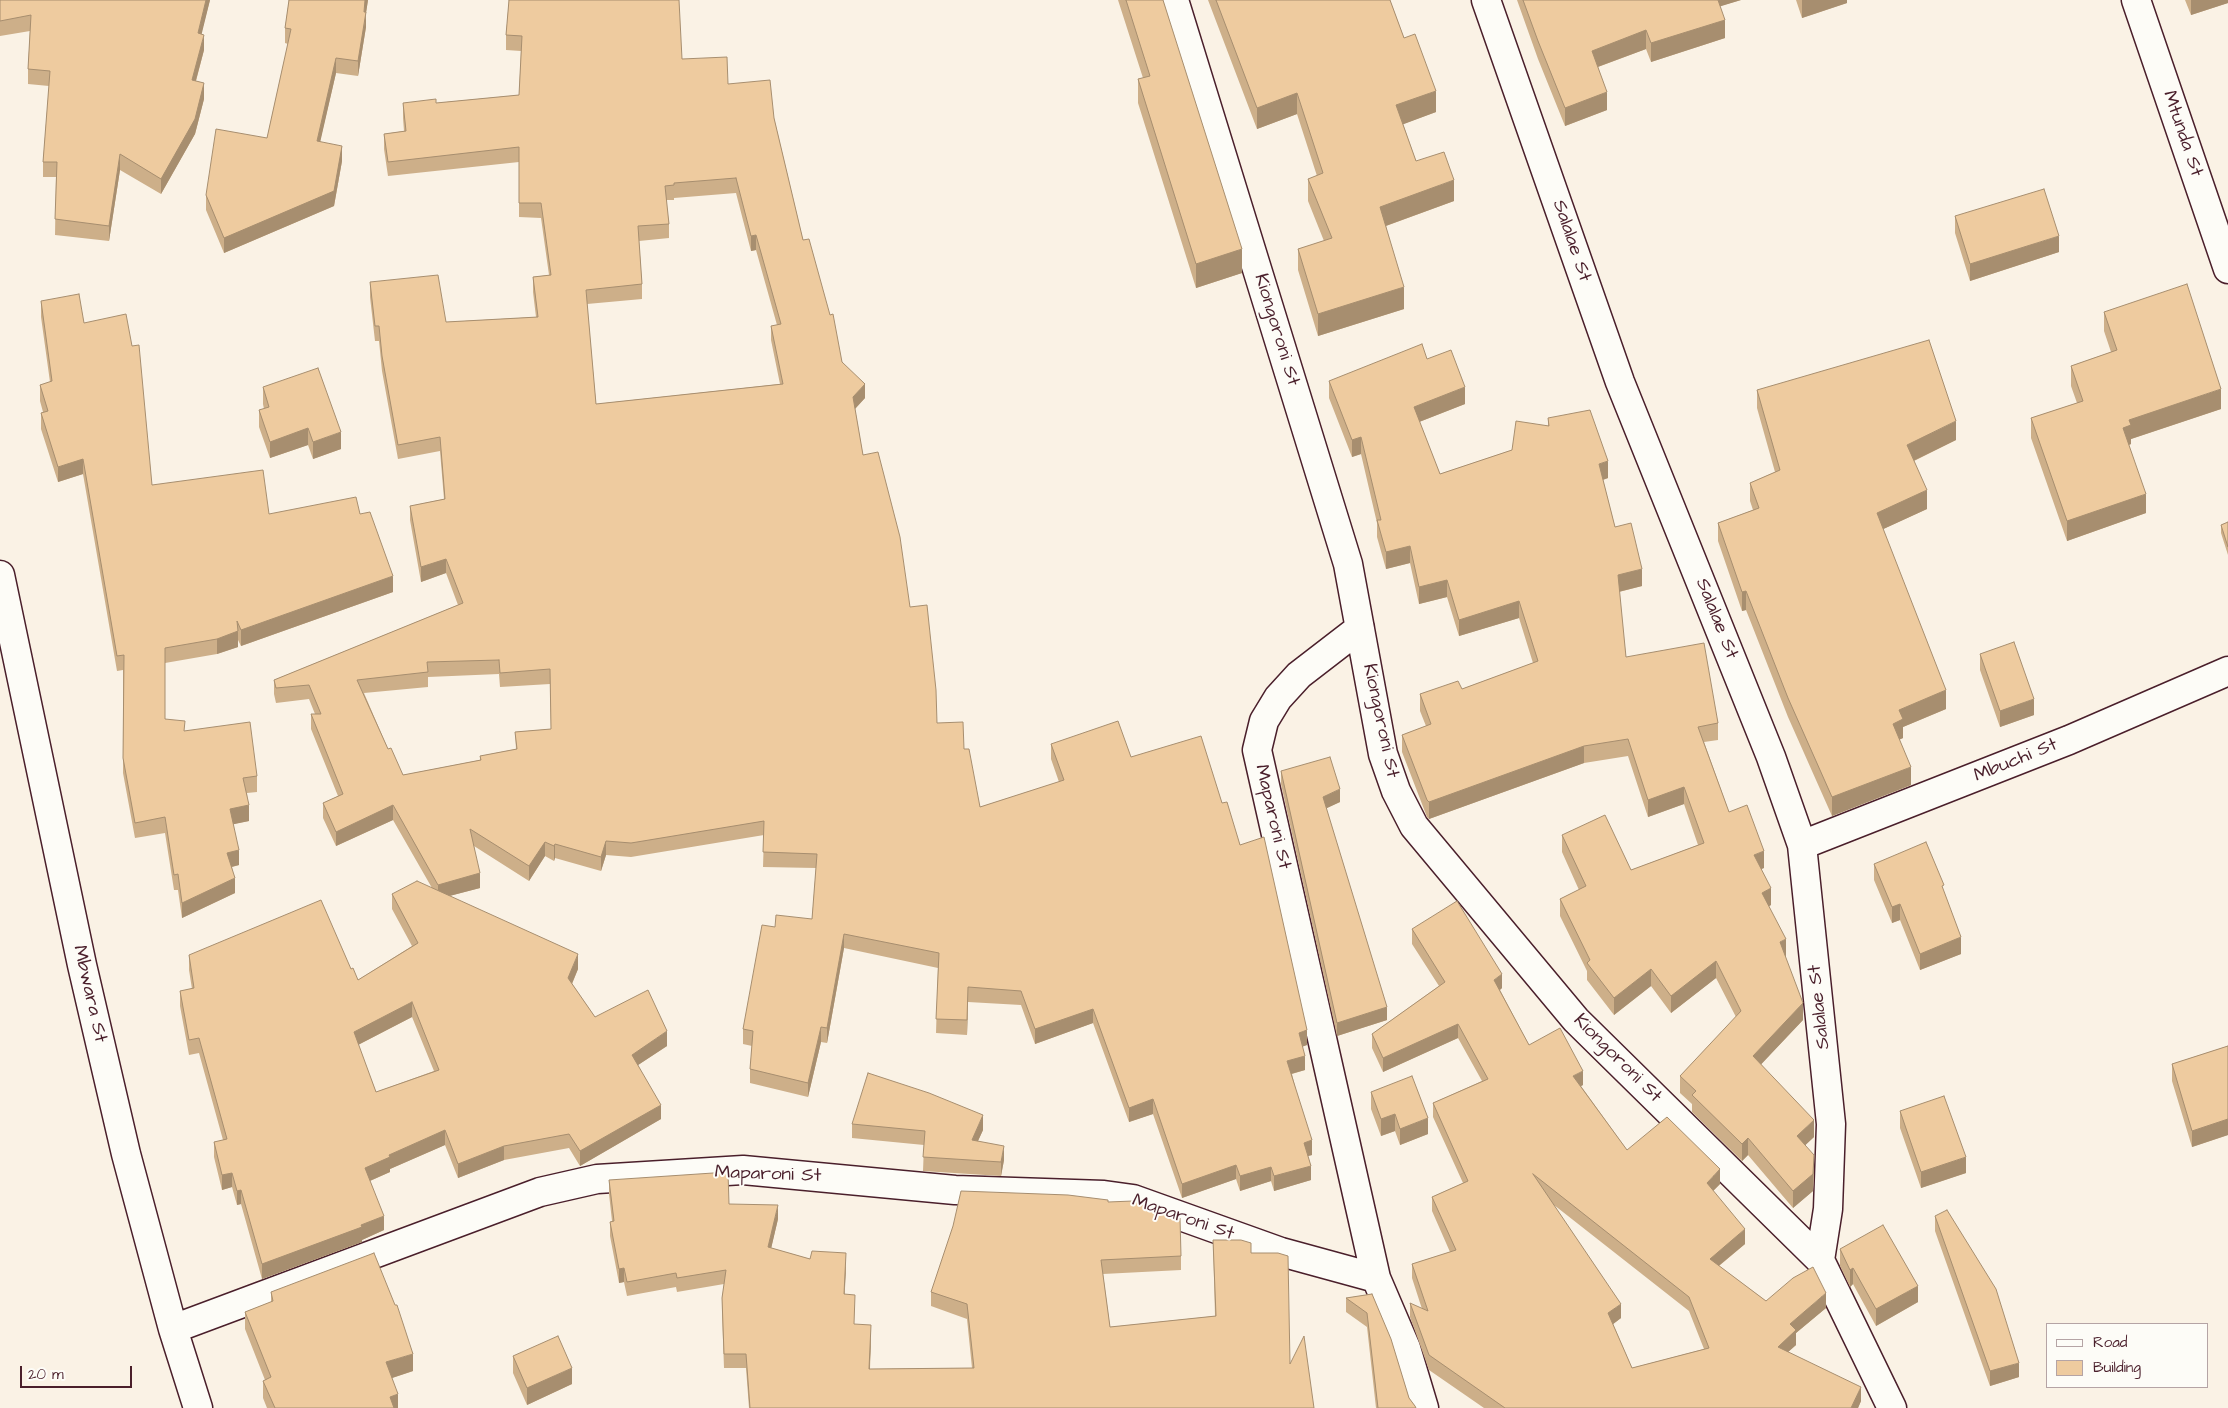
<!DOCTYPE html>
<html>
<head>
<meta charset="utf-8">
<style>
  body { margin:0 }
  #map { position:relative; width:2228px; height:1408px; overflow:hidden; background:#faf2e5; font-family:"Architects Daughter",sans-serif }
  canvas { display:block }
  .legend { position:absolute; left:2046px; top:1323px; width:162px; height:65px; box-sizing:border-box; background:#fdfcf7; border:1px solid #b5a4a5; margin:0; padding:6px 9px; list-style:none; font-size:15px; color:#4a1f2b }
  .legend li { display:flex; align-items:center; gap:10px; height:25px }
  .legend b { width:25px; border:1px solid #b5a4a5 }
  .scale { position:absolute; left:20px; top:1366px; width:112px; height:22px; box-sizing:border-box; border:2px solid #4a1f2b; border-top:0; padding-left:6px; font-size:15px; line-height:18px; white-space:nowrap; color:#4a1f2b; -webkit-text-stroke:4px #fdfcf7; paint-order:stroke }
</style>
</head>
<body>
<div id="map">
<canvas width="2228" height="1408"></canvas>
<ul class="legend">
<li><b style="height:6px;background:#fdfcf7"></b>Road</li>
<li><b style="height:14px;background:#eecb9f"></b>Building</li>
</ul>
<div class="scale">20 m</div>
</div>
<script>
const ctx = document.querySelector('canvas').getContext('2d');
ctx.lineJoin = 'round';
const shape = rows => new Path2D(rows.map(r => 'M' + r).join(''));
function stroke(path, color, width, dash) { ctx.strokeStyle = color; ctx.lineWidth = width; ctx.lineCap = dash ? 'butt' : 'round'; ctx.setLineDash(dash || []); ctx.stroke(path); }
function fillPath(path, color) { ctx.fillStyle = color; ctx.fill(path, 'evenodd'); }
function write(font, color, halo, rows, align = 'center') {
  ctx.font = font + ' "Architects Daughter",sans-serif'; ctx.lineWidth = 4; ctx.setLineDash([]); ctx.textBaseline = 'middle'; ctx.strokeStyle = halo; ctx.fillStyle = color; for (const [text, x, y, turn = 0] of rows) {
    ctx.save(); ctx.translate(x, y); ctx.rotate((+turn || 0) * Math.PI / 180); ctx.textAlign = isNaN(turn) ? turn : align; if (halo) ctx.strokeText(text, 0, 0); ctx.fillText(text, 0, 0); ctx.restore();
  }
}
const minor = shape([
  [1174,0,1348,564,1383,754,1396,791,1414,826,1576,1020,1820,1260,1892,1408],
  [1486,0,1620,382,1771,757,1802,845,1831,1124,1828,1209,1820,1260],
  [2136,0,2228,269],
  [0,575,82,965,126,1154,173,1329,198,1408],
  [1360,628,1299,675,1278,698,1264,721,1257,750,1376,1278],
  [1802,845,2069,740,2228,671],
  [173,1329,540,1192,597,1179,743,1170,955,1190,1104,1195,1133,1199,1281,1252,1376,1278,1406,1348,1424,1408]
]);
stroke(minor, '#4a1f2b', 31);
stroke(minor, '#fdfcf7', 28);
fillPath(shape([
  [0,0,210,0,201,34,204,50,196,81,204,99,195,134,161,194,120,170,109,241,55,235,56,177,43,177,43,162,49,86,28,84,28,69,30,31,0,36],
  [289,0,368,0,366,12,366,27,358,76,336,73,320,141,342,161,334,206,224,253,206,210,206,195,267,138,288,44,285,43,285,28],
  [509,0,682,59,728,84,774,118,803,240,842,362,865,398,855,409,863,455,910,607,937,723,964,749,980,807,1059,782,1051,759,1051,744,1131,757,1222,803,1240,845,1307,1045,1302,1046,1305,1070,1292,1074,1312,1155,1308,1156,1311,1180,1274,1191,1271,1181,1240,1191,1236,1179,1182,1198,1153,1114,1129,1122,1093,1023,1035,1044,1021,1005,968,1002,967,1035,936,1033,938,968,844,948,827,1043,821,1042,808,1097,750,1083,750,1069,752,1046,743,1044,743,1029,775,927,812,919,816,868,763,867,764,835,631,857,606,855,601,871,555,858,554,861,545,856,529,881,474,846,480,888,449,896,578,969,572,984,595,1017,667,1046,638,1065,661,1119,580,1166,569,1148,504,1160,458,1178,445,1145,390,1169,390,1172,370,1181,384,1230,362,1240,362,1242,262,1279,241,1204,237,1205,232,1187,222,1190,214,1157,214,1142,223,1140,199,1053,189,1055,180,1006,180,991,192,989,189,970,189,955,351,969,358,980,412,946,392,909,392,894,432,888,393,820,336,846,323,818,323,803,338,796,311,729,311,714,315,714,309,699,276,703,274,694,274,680,458,605,446,573,421,582,410,520,410,506,444,499,440,451,398,459,382,371,379,341,375,341,370,297,370,282,446,322,536,317,533,292,533,277,549,275,541,218,519,217,519,162,388,176,384,149,384,134,404,131,403,118,403,103,436,103,519,95,521,51,506,50,506,35],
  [736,193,751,251,756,250,777,325,771,326,771,340,780,384,596,404,587,304,642,299,642,284,639,241,669,238,669,224,666,200,674,200,674,198],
  [499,674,500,687,550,684,551,729,515,732,516,749,480,756,480,760,403,775,388,749,364,693,428,687,428,677],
  [412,1017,434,1071,376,1092,358,1045],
  [1118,0,1163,0,1242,273,1196,288,1138,103,1138,79,1143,78],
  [1208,0,1390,0,1404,38,1436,112,1403,124,1416,161,1454,201,1386,226,1404,309,1318,336,1298,270,1298,249,1324,241,1308,201,1308,179,1317,176,1297,114,1257,129],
  [1517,0,1741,0,1720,6,1725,38,1651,62,1646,49,1598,67,1607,110,1565,126,1538,59],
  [1796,0,1847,0,1847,3,1802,18],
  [2185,0,2228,0,2228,3,2191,15],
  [1955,216,2059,252,1970,281,1955,233],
  [41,301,84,323,152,485,269,514,360,514,393,592,241,646,238,640,238,647,217,654,165,663,165,719,257,776,257,792,247,793,249,821,233,824,239,865,232,867,235,893,182,918,178,890,174,890,165,833,135,838,123,773,123,670,117,671,83,474,58,482,41,429,41,413,43,412,40,401,40,385,50,382,41,317],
  [2104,312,2221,409,2131,439,2131,444,2129,445,2146,513,2067,541,2031,438,2031,418,2077,403,2071,386,2071,366,2111,352,2104,331],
  [1427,359,1465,404,1419,422,1440,474,1512,450,1548,426,1548,418,1608,478,1603,480,1615,527,1642,586,1619,592,1626,657,1718,723,1718,740,1704,742,1729,812,1764,868,1761,869,1771,905,1769,906,1786,956,1785,956,1803,1020,1761,1064,1814,1137,1805,1145,1814,1172,1813,1191,1793,1208,1748,1155,1742,1161,1692,1112,1692,1104,1680,1093,1680,1076,1736,1017,1716,978,1671,1013,1651,986,1614,1015,1587,980,1587,971,1560,916,1560,899,1579,890,1562,852,1562,835,1631,870,1698,845,1684,804,1648,817,1628,756,1584,763,1429,819,1427,817,1402,752,1402,735,1426,726,1420,711,1420,694,1462,689,1533,663,1519,618,1459,636,1447,597,1419,604,1410,563,1386,569,1377,537,1377,523,1361,454,1352,457,1329,398,1329,381],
  [263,387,341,449,313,459,308,445,270,458,259,427,259,410,264,409,263,404],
  [1757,390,1956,440,1914,461,1927,509,1883,529,1946,709,1903,727,1903,738,1899,740,1911,785,1832,816,1788,717,1746,610,1742,611,1718,541,1718,523,1753,510,1750,501,1750,483,1775,472,1757,408],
  [2228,522,2228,555,2221,533,2221,525],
  [1980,654,2034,715,2000,727,1980,670],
  [1281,771,1340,802,1326,808,1387,1020,1337,1036,1281,784],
  [1874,864,1944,893,1961,954,1920,970,1900,920,1892,923,1874,880],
  [1412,929,1502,988,1500,990,1529,1045,1583,1085,1581,1086,1627,1150,1720,1184,1713,1191,1745,1244,1719,1266,1766,1301,1826,1308,1796,1333,1796,1345,1788,1352,1861,1401,1858,1408,1484,1408,1429,1370,1410,1317,1410,1303,1422,1309,1412,1278,1412,1264,1450,1252,1432,1211,1432,1197,1463,1183,1433,1117,1433,1103,1482,1081,1458,1038,1383,1072,1372,1048,1372,1034,1439,986,1412,944],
  [1554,1205,1689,1311,1704,1349,1632,1368,1613,1324,1621,1318],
  [2228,1046,2228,1135,2192,1147,2172,1081,2172,1064],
  [1371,1092,1428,1134,1400,1145,1395,1131,1381,1136,1371,1109],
  [1900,1111,1966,1173,1921,1188,1900,1128],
  [852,1124,983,1130,978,1141,1004,1160,1001,1176,923,1171,924,1145,852,1138],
  [609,1180,729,1204,778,1219,771,1248,810,1259,846,1267,844,1294,854,1324,871,1339,870,1369,972,1368,967,1319,931,1306,931,1292,1108,1202,1181,1256,1181,1270,1103,1274,1110,1327,1215,1316,1213,1240,1251,1253,1290,1364,1314,1408,749,1408,746,1368,724,1368,722,1312,722,1298,724,1284,677,1292,676,1287,627,1296,624,1282,619,1283,610,1236,610,1222,612,1221,609,1194],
  [1935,1216,2019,1377,1990,1386,1935,1231],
  [1840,1249,1918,1302,1876,1326,1853,1284,1850,1287,1840,1266],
  [271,1292,413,1371,392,1378,398,1408,267,1408,263,1398,263,1381,265,1380,245,1329,245,1312,271,1302],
  [1372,1294,1409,1398,1416,1408,1376,1408,1367,1327,1346,1312,1346,1298],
  [513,1356,572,1384,527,1405,513,1373]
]), '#cdaf89');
fillPath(shape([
  [206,0,210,0,198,49,198,33],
  [365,0,368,0,364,27,364,12],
  [1715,0,1741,0,1715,8],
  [1802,0,1847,0,1847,3,1802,18],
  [2191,0,2228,0,2228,3,2191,15],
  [366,12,366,27,358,76,358,61],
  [1725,20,1725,38,1651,62,1651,43],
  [1646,30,1646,49,1592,69,1592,51],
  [204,35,204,50,192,95,192,80],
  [336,58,336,73,317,156,317,141],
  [204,83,204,99,195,134,161,194,161,179],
  [1436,91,1436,112,1396,127,1396,105],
  [1607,92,1607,110,1565,126,1565,108],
  [1297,93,1297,114,1257,129,1257,108],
  [342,146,342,161,334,206,224,253,224,238],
  [120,154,120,170,109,241,109,226],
  [1454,180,1454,201,1380,228,1380,207],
  [756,235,756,250,751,251,751,236],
  [2059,236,2059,252,1970,281,1970,264],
  [1242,249,1242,273,1196,288,1196,264],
  [1404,287,1404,309,1318,336,1318,314],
  [865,384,865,398,853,411,853,397],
  [1465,387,1465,404,1414,424,1414,407],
  [2221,389,2221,409,2131,439,2131,444,2123,447,2123,428,2129,420],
  [1956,421,1956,440,1907,464,1907,445],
  [308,428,308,445,270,458,270,442],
  [341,432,341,449,313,459,313,442],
  [1361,437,1361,454,1352,457,1352,440],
  [83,459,83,474,58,482,58,467],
  [1608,461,1608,478,1599,481,1599,464],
  [1927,490,1927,509,1877,532,1877,513],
  [2146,494,2146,513,2067,541,2067,521],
  [1410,546,1410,563,1386,569,1386,552],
  [446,559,446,573,421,582,421,567],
  [1642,569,1642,586,1618,592,1618,575],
  [393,576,393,592,241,646,241,630],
  [1447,580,1447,597,1419,604,1419,587],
  [1746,591,1746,610,1742,611,1742,592],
  [1519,601,1519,618,1459,636,1459,620],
  [238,631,238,647,217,654,217,639],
  [1946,690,1946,709,1903,727,1903,738,1893,742,1893,724,1899,710],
  [2034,699,2034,715,2000,727,2000,711],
  [1584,746,1584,763,1429,819,1429,802],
  [1911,767,1911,785,1832,816,1832,797],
  [1684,787,1684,804,1648,817,1648,800],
  [1340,789,1340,802,1323,810,1323,797],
  [249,805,249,821,230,825,230,809],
  [393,805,393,820,336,846,336,832],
  [606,841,606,855,601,871,601,857],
  [545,842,545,856,529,881,529,866],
  [555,844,555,858,554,861,554,846],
  [239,850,239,865,227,868,227,853],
  [1764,851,1764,868,1754,872,1754,855],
  [480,873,480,888,438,899,438,885],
  [235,878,235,893,182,918,182,903],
  [1771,888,1771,905,1762,910,1762,893],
  [1900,904,1900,920,1892,923,1892,907],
  [844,934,844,948,827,1043,827,1028],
  [1961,937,1961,954,1920,970,1920,954],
  [1786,939,1786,956,1780,959,1780,942],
  [578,954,578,969,568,993,568,978],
  [1716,961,1716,978,1671,1013,1671,996],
  [1651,969,1651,986,1614,1015,1614,998],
  [1502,974,1502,988,1494,995,1494,980],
  [968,987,968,1002,967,1035,967,1020],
  [412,1002,412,1017,354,1047,354,1032],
  [1803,1003,1803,1020,1753,1073,1753,1056],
  [1387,1007,1387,1020,1337,1036,1337,1023],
  [1093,1009,1093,1023,1035,1044,1035,1029],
  [1458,1024,1458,1038,1383,1072,1383,1058],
  [821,1027,821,1042,808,1097,808,1083],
  [1307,1030,1307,1045,1299,1048,1299,1033],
  [667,1031,667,1046,632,1069,632,1055],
  [1305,1056,1305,1070,1287,1075,1287,1061],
  [1583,1071,1583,1085,1573,1090,1573,1076],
  [1153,1099,1153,1114,1129,1122,1129,1108],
  [661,1105,661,1119,580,1166,580,1151],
  [1395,1114,1395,1131,1381,1136,1381,1119],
  [983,1115,983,1130,972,1154,972,1140],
  [1428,1118,1428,1134,1400,1145,1400,1129],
  [2228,1119,2228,1135,2192,1147,2192,1131],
  [1814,1120,1814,1137,1797,1153,1797,1136],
  [445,1130,445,1145,390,1169,390,1172,365,1183,365,1168,389,1155],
  [1748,1138,1748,1155,1742,1161,1742,1144],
  [1312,1140,1312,1155,1304,1157,1304,1143],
  [504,1146,504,1160,458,1178,458,1164],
  [1004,1146,1004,1160,1001,1176,1001,1162],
  [1814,1155,1813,1191,1793,1208,1793,1191],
  [1966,1157,1966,1173,1921,1188,1921,1172],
  [1236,1165,1236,1179,1182,1198,1182,1184],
  [1311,1166,1311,1180,1274,1191,1274,1176],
  [1271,1167,1271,1181,1240,1191,1240,1176],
  [1720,1169,1720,1184,1707,1197,1707,1183],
  [232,1173,232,1187,222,1190,222,1175],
  [241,1190,241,1204,237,1205,237,1191],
  [778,1205,778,1219,768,1262,768,1247],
  [384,1216,384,1230,362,1240,362,1242,262,1279,262,1264],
  [1745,1229,1745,1244,1710,1273,1710,1259],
  [846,1253,846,1267,844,1309,844,1294],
  [624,1268,624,1282,619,1283,619,1269],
  [1853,1268,1853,1284,1850,1287,1850,1270],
  [1918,1286,1918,1302,1876,1326,1876,1309],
  [1826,1293,1826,1308,1796,1333,1796,1345,1778,1361,1778,1347,1790,1324],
  [1621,1304,1621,1318,1608,1328,1608,1313],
  [871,1325,871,1339,869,1384,869,1369],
  [413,1354,413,1371,386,1380,386,1362],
  [2019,1363,2019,1377,1990,1386,1990,1371],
  [572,1368,572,1384,527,1405,527,1388],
  [1861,1387,1861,1401,1858,1408,1851,1408],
  [398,1394,398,1408,390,1408,390,1397]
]), '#a78e6f');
const building = shape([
  [0,0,206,0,198,33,204,35,192,80,204,83,195,119,161,179,120,154,109,226,55,219,57,162,43,162,50,71,28,69,31,15,0,21,0,0],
  [289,0,365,0,364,12,366,12,358,61,336,58,317,141,342,146,334,191,224,238,206,195,216,129,267,138,291,29,285,28,289,0],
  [509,0,679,0,682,59,727,57,728,84,770,80,774,118,803,240,809,239,830,315,833,314,842,362,865,384,853,397,863,455,878,452,900,537,910,607,927,605,936,690,937,723,963,722,964,749,969,749,980,807,1064,780,1051,744,1118,721,1131,757,1201,736,1222,803,1227,802,1240,845,1264,837,1307,1030,1299,1033,1305,1056,1287,1061,1312,1140,1304,1143,1311,1166,1274,1176,1271,1167,1240,1176,1236,1165,1182,1184,1153,1099,1129,1108,1093,1009,1035,1029,1021,991,968,987,967,1020,936,1019,939,953,844,934,827,1028,821,1027,808,1083,750,1069,753,1031,743,1029,762,925,775,927,776,915,812,919,817,854,763,852,764,821,631,843,606,841,601,857,555,844,554,846,545,842,529,866,470,829,480,873,438,885,393,805,336,832,323,803,343,794,311,714,321,714,309,685,276,688,274,680,463,603,446,559,421,567,410,506,445,499,440,437,398,445,382,356,379,326,375,326,370,282,438,275,446,322,538,317,533,277,551,275,541,203,519,203,519,147,388,162,384,134,406,131,403,103,436,99,436,103,519,95,522,36,506,35,509,0],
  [736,178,751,236,756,235,781,324,771,326,783,384,596,404,586,290,642,284,638,226,669,224,665,186,674,185,674,183,736,178],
  [499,660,500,673,550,669,551,729,515,732,517,749,480,756,481,760,403,775,391,748,388,749,357,680,428,672,427,662,499,660],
  [1126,0,1163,0,1242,249,1196,264,1138,79,1150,76,1126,0],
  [1216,0,1390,0,1404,38,1415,34,1436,91,1396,105,1416,161,1444,152,1454,180,1380,207,1404,287,1318,314,1298,249,1332,238,1308,179,1323,173,1297,93,1257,108,1216,0],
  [1523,0,1718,0,1725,20,1651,43,1646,30,1592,51,1607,92,1565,108,1538,41,1523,0],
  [2044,189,2059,236,1970,264,1955,216,2044,189],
  [2187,284,2221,389,2129,420,2131,425,2123,428,2146,494,2067,521,2031,418,2083,401,2071,366,2117,350,2104,312,2187,284],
  [79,294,84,323,126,314,132,346,139,345,152,485,263,470,269,514,356,497,360,514,370,512,393,576,241,630,237,621,238,631,217,639,165,648,165,719,185,721,184,731,250,722,257,776,243,778,249,805,230,809,239,850,227,853,235,878,182,903,178,874,174,875,165,817,135,823,123,758,124,655,117,656,83,459,58,467,41,413,48,411,40,385,52,381,41,301,79,294],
  [1929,340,1956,421,1907,445,1927,490,1877,513,1946,690,1899,710,1903,719,1893,724,1911,767,1832,797,1788,698,1746,591,1742,592,1718,523,1759,508,1750,483,1780,470,1757,390,1929,340],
  [1422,344,1427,359,1451,350,1465,387,1414,407,1440,474,1512,450,1516,421,1549,426,1548,418,1590,410,1608,461,1599,464,1615,527,1631,523,1642,569,1618,575,1626,657,1704,643,1718,723,1698,727,1729,812,1747,805,1764,851,1754,855,1771,888,1762,893,1786,939,1780,942,1803,1003,1753,1056,1814,1120,1797,1136,1814,1155,1813,1174,1793,1191,1748,1138,1742,1144,1692,1095,1696,1091,1680,1076,1741,1011,1716,961,1671,996,1651,969,1614,998,1587,963,1590,960,1560,899,1586,886,1562,835,1605,815,1631,870,1704,843,1684,787,1648,800,1628,739,1584,746,1429,802,1427,800,1402,735,1431,724,1420,694,1458,681,1462,689,1538,661,1519,601,1459,620,1447,580,1419,587,1410,546,1386,552,1377,520,1381,520,1361,437,1352,440,1329,381,1422,344],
  [318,368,341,432,313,442,308,428,270,442,259,410,269,407,263,387,318,368],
  [2228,522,2228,547,2221,525,2228,522],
  [2014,642,2034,699,2000,711,1980,654,2014,642],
  [1330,757,1340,789,1323,797,1387,1007,1337,1023,1281,771,1330,757],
  [1926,842,1944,885,1942,886,1961,937,1920,954,1900,904,1892,907,1874,864,1926,842],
  [417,881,578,954,568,978,595,1017,648,990,667,1031,632,1055,661,1105,580,1151,569,1134,504,1146,458,1164,445,1130,389,1155,390,1157,365,1168,384,1216,361,1225,362,1227,262,1264,241,1190,237,1191,232,1173,222,1175,214,1142,227,1139,199,1038,189,1040,180,991,194,988,189,955,321,900,351,969,353,968,358,980,418,943,392,894,417,881],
  [412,1002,439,1070,376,1092,354,1032,412,1002],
  [1457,901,1502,974,1494,980,1529,1045,1560,1028,1583,1071,1573,1076,1627,1150,1667,1117,1720,1169,1707,1183,1745,1229,1710,1259,1766,1301,1793,1278,1813,1267,1826,1293,1790,1324,1796,1330,1778,1347,1861,1387,1851,1408,1505,1408,1429,1355,1410,1303,1428,1311,1412,1264,1456,1250,1432,1197,1468,1181,1433,1103,1488,1079,1458,1024,1383,1058,1372,1034,1445,982,1412,929,1457,901],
  [1533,1174,1689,1297,1709,1348,1632,1368,1608,1313,1621,1304,1533,1174],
  [2228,1046,2228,1119,2192,1131,2172,1064,2228,1046],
  [868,1073,929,1093,983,1115,972,1140,1004,1146,1001,1162,923,1157,925,1131,852,1124,868,1073],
  [1412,1076,1428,1118,1400,1129,1395,1114,1381,1119,1371,1092,1412,1076],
  [1944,1096,1966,1157,1921,1172,1900,1111,1944,1096],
  [728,1172,729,1204,778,1205,768,1247,810,1259,812,1251,846,1253,844,1294,855,1295,854,1324,871,1325,869,1369,974,1368,967,1304,931,1292,953,1226,961,1191,1068,1195,1108,1200,1108,1202,1133,1201,1180,1218,1181,1256,1101,1260,1110,1327,1216,1316,1213,1240,1241,1240,1251,1243,1251,1253,1278,1253,1288,1256,1290,1364,1304,1336,1314,1408,750,1408,746,1354,724,1354,722,1298,726,1270,677,1278,676,1273,627,1282,624,1268,619,1269,610,1222,614,1221,609,1180,728,1172],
  [1947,1210,1996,1289,2019,1363,1990,1371,1935,1216,1947,1210],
  [1883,1225,1918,1286,1876,1309,1853,1268,1850,1270,1840,1249,1883,1225],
  [374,1253,395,1305,397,1305,413,1354,386,1362,398,1394,390,1397,394,1408,275,1408,263,1381,271,1377,245,1312,273,1301,271,1292,374,1253],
  [1372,1294,1391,1339,1409,1398,1415,1406,1416,1408,1378,1408,1367,1313,1346,1298,1372,1294],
  [558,1336,572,1368,527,1388,513,1356,558,1336]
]);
fillPath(building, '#eecb9f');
stroke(building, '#a78e6f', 1);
write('19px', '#4a1f2b', '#fdfcf7', [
  ["Mtunda St",2182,134,71],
  ["Salalae St",1571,241,71],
  ["Kiongoroni St",1276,330,73],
  ["Salalae St",1716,619,68],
  ["Kiongoroni St",1380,721,78],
  ["Mbuchi St",2016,761,-22],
  ["Maparoni St",1272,817,77],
  ["Mbwara St",89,994,77],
  ["Salalae St",1820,1007,-96],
  ["Kiongoroni St",1617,1059,45],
  ["Maparoni St",768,1175,2],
  ["Maparoni St",1183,1218,19]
]);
</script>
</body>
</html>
